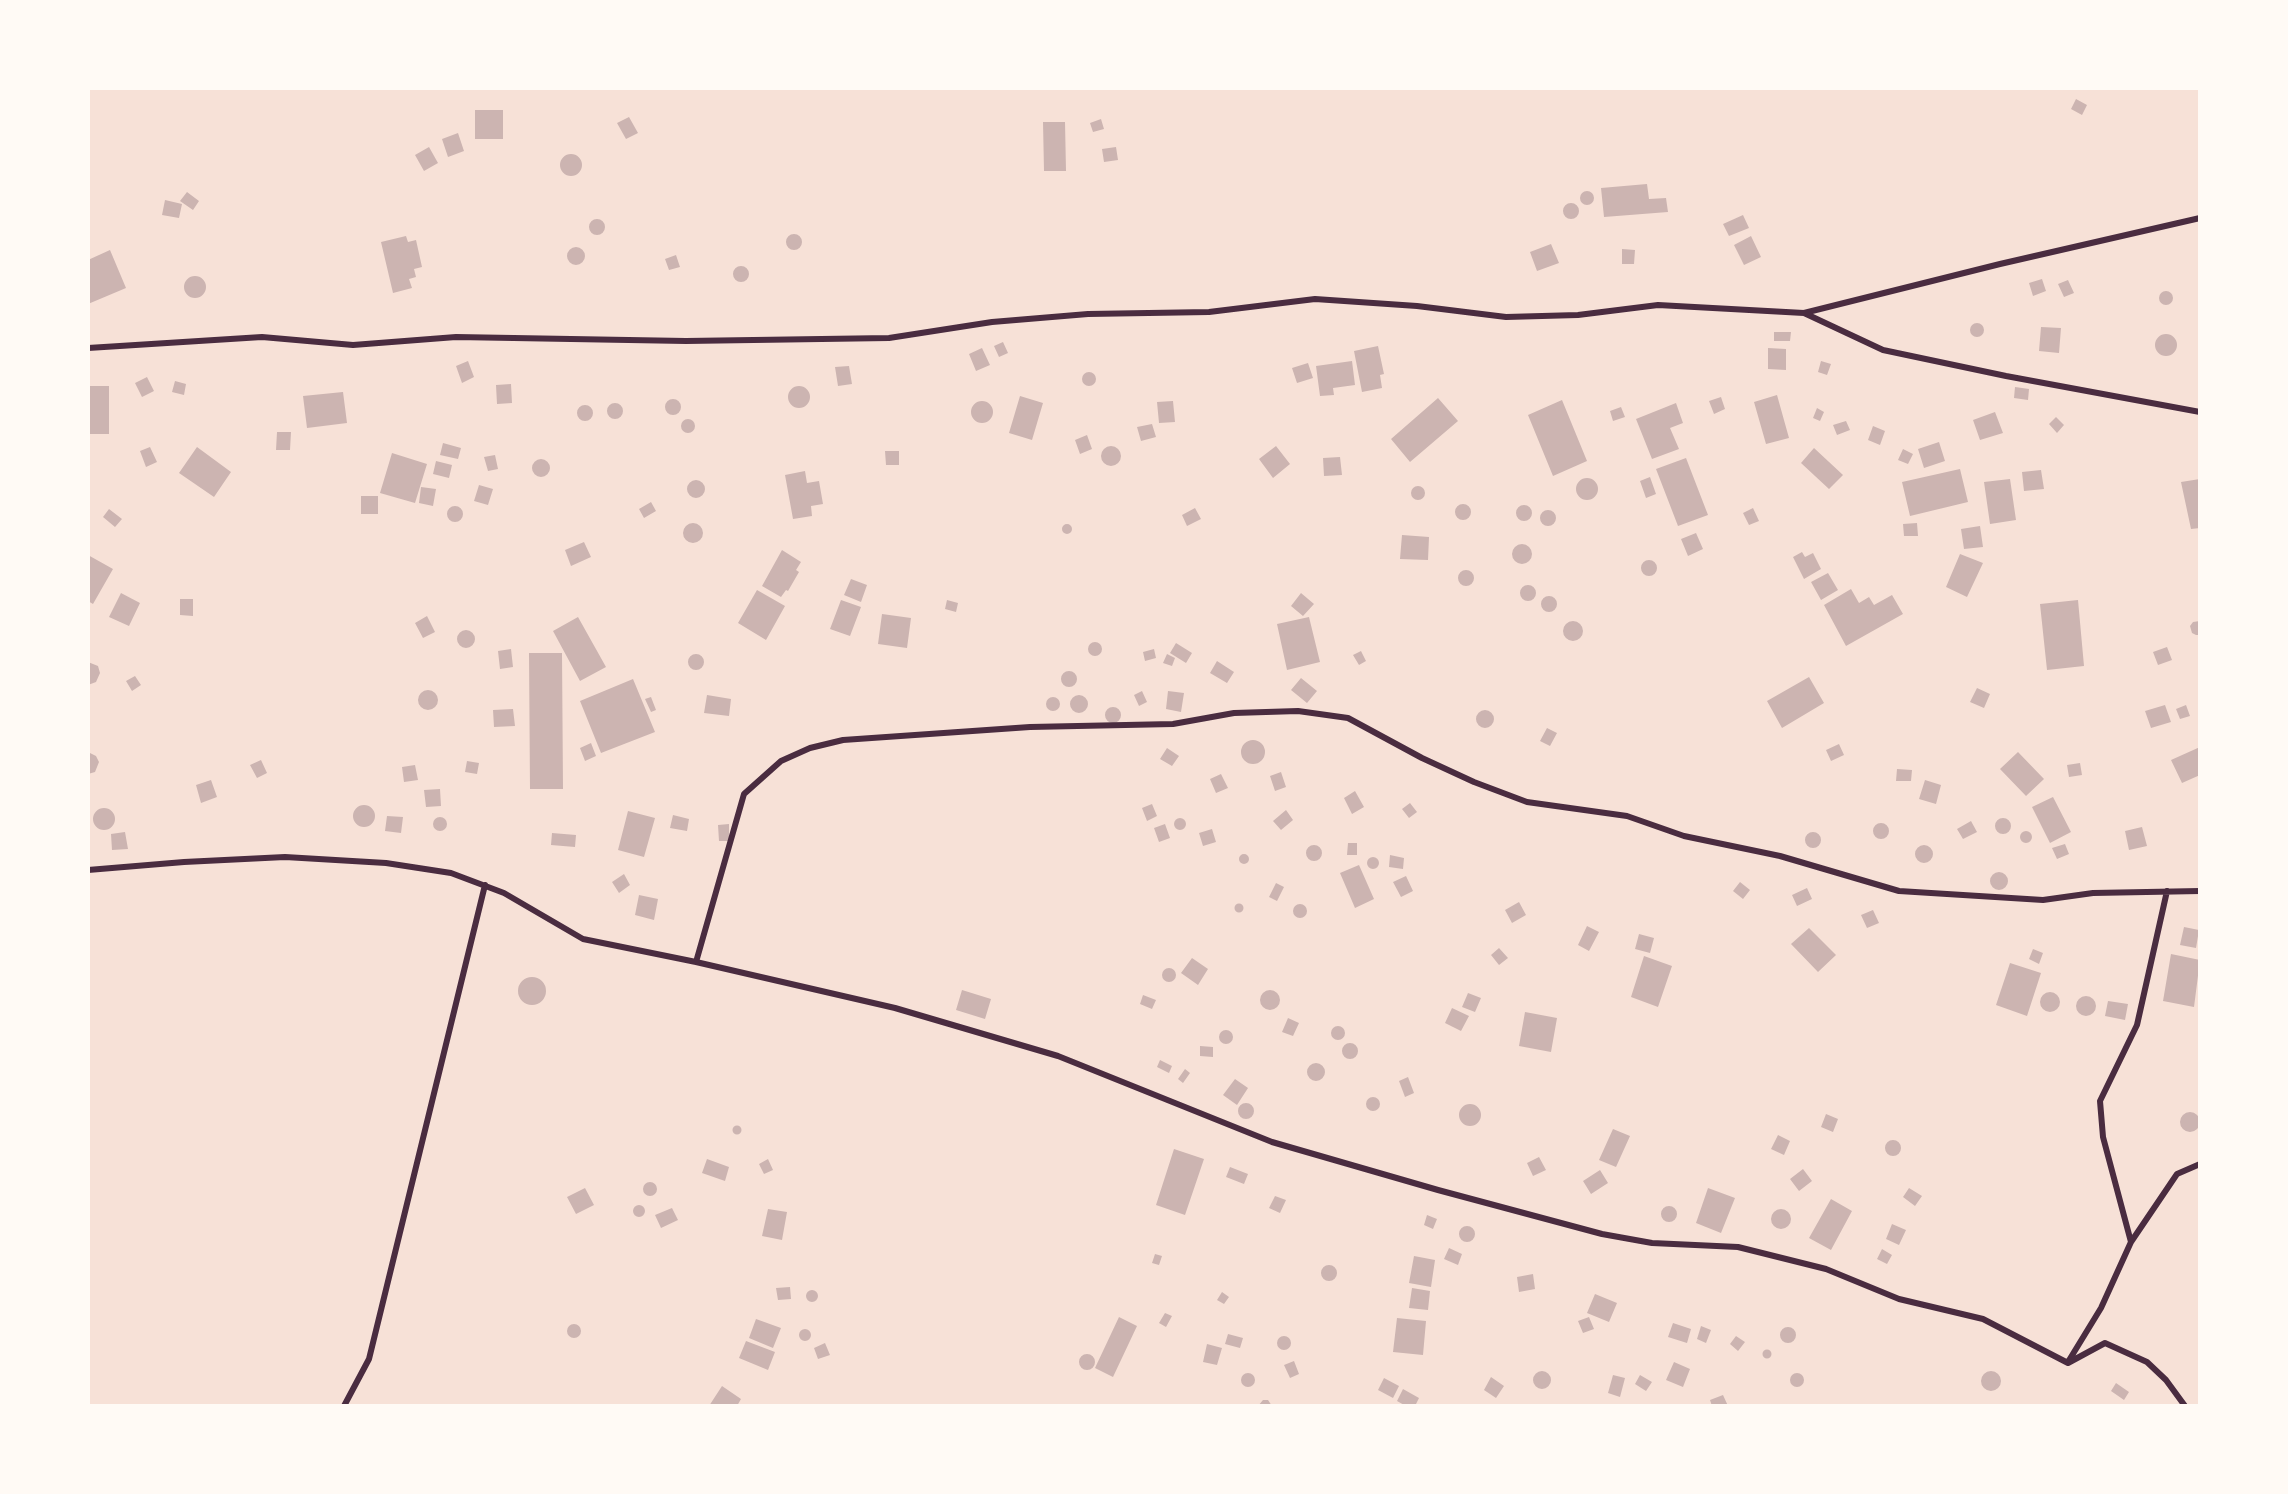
<!DOCTYPE html>
<html>
<head>
<meta charset="utf-8">
<style>
  body { margin:0 }
  #map { position:relative; width:2288px; height:1494px; overflow:hidden; background:#f7e1d7; font-family:"DM Sans",sans-serif }
  canvas { display:block }
  .frame { position:absolute; inset:0; border:90px solid #fffaf5; pointer-events:none }
</style>
</head>
<body>
<div id="map">
<canvas width="2288" height="1494"></canvas>
<div class="frame"></div>
</div>
<script>
const ctx = document.querySelector('canvas').getContext('2d');
ctx.lineJoin = 'round';
function fillPath(path, color) { ctx.fillStyle = color; ctx.fill(path, 'evenodd'); }
const shape = rows => new Path2D(rows.map(r => 'M' + r).join(''));
function stroke(path, color, width, dash) { ctx.strokeStyle = color; ctx.lineWidth = width; ctx.lineCap = dash ? 'butt' : 'round'; ctx.setLineDash(dash || []); ctx.stroke(path); }
fillPath(shape([
  [2076,99,2087,105,2082,115,2071,109],
  [475,110,503,110,503,139,475,139],
  [629,117,638,133,626,139,617,123],
  [1101,119,1104,129,1093,132,1090,123],
  [1043,122,1065,122,1066,171,1044,171],
  [458,133,464,151,448,157,442,139],
  [429,147,438,163,424,171,415,155],
  [1116,147,1118,160,1104,162,1102,149],
  '560 165a11 11 0 1 1 22 0a11 11 0 1 1-22 0Z',
  [1647,184,1649,199,1666,198,1668,212,1604,217,1601,188],
  '1580 198a7 7 0 1 1 14 0a7 7 0 1 1-14 0Z',
  [187,192,199,201,193,210,180,201],
  [165,200,182,204,179,218,162,215],
  '1563 211a8 8 0 1 1 16 0a8 8 0 1 1-16 0Z',
  [1743,215,1749,228,1729,236,1723,224],
  '589 227a8 8 0 1 1 16 0a8 8 0 1 1-16 0Z',
  '786 242a8 8 0 1 1 16 0a8 8 0 1 1-16 0Z',
  [406,236,408,242,416,240,422,267,414,269,416,277,409,279,412,288,393,293,381,242],
  [1751,236,1761,257,1744,265,1734,245],
  [1551,244,1559,263,1537,271,1530,252],
  '567 256a9 9 0 1 1 18 0a9 9 0 1 1-18 0Z',
  [1622,249,1635,250,1634,264,1622,264],
  [110,250,126,288,88,304,88,260],
  [676,255,680,267,669,270,665,259],
  '733 274a8 8 0 1 1 16 0a8 8 0 1 1-16 0Z',
  '184 287a11 11 0 1 1 22 0a11 11 0 1 1-22 0Z',
  [2042,279,2046,291,2033,296,2029,283],
  [2068,280,2074,293,2064,297,2058,284],
  '2159 298a7 7 0 1 1 14 0a7 7 0 1 1-14 0Z',
  '1970 330a7 7 0 1 1 14 0a7 7 0 1 1-14 0Z',
  [2041,327,2061,328,2059,353,2039,351],
  [1774,332,1791,332,1790,341,1774,341],
  '2155 345a11 11 0 1 1 22 0a11 11 0 1 1-22 0Z',
  [1003,342,1008,353,999,357,994,346],
  [1378,346,1384,374,1380,375,1382,388,1362,392,1354,351],
  [982,348,990,365,976,371,969,354],
  [1768,348,1786,349,1786,370,1768,369],
  [468,361,474,377,462,383,456,366],
  [1352,361,1355,385,1333,388,1334,395,1320,396,1316,366],
  [1821,361,1831,364,1827,375,1818,372],
  [1308,363,1313,378,1297,383,1292,368],
  [849,366,852,384,838,386,835,367],
  '1082 379a7 7 0 1 1 14 0a7 7 0 1 1-14 0Z',
  [147,377,154,391,142,397,135,383],
  [175,381,186,384,184,395,172,392],
  [511,384,512,403,497,404,496,385],
  '788 397a11 11 0 1 1 22 0a11 11 0 1 1-22 0Z',
  [88,386,109,386,109,434,88,434],
  [2015,387,2029,389,2028,400,2014,398],
  [343,392,347,423,307,428,303,396],
  [1777,395,1789,438,1766,444,1754,402],
  [1020,396,1043,403,1032,440,1009,433],
  [1721,397,1725,409,1714,414,1709,401],
  [1438,398,1458,421,1410,462,1391,439],
  '665 407a8 8 0 1 1 16 0a8 8 0 1 1-16 0Z',
  [1562,400,1587,461,1553,476,1528,415],
  [1173,401,1175,422,1159,423,1157,402],
  '971 412a11 11 0 1 1 22 0a11 11 0 1 1-22 0Z',
  '607 411a8 8 0 1 1 16 0a8 8 0 1 1-16 0Z',
  [1676,403,1683,423,1670,428,1679,449,1652,459,1636,419],
  '577 413a8 8 0 1 1 16 0a8 8 0 1 1-16 0Z',
  [1621,407,1625,417,1613,421,1610,411],
  [1817,408,1824,412,1820,421,1813,418],
  [1995,412,2003,433,1980,440,1973,420],
  [2056,417,2064,425,2057,433,2049,424],
  '681 426a7 7 0 1 1 14 0a7 7 0 1 1-14 0Z',
  [1846,421,1850,430,1837,435,1833,425],
  [1152,424,1156,437,1141,441,1137,427],
  [1873,426,1885,431,1880,445,1868,440],
  [277,432,291,432,290,450,276,450],
  [1087,435,1092,449,1080,454,1075,440],
  [1939,442,1945,461,1924,468,1918,449],
  [443,443,461,448,458,459,440,455],
  '1101 456a10 10 0 1 1 20 0a10 10 0 1 1-20 0Z',
  [1276,446,1290,464,1273,478,1259,459],
  [150,447,157,462,146,467,140,451],
  [197,447,231,472,214,497,179,473],
  [1814,448,1843,475,1829,489,1801,463],
  [1903,449,1913,454,1908,464,1898,460],
  [885,451,899,451,899,465,886,465],
  [392,453,427,464,415,503,380,493],
  [495,455,498,469,488,471,484,457],
  [1340,457,1342,475,1324,476,1323,458],
  [1686,458,1708,515,1678,526,1656,469],
  '532 468a9 9 0 1 1 18 0a9 9 0 1 1-18 0Z',
  [436,461,452,465,449,478,433,474],
  [1960,469,1968,502,1910,516,1902,482],
  [2041,470,2044,489,2024,491,2022,472],
  [805,471,807,483,819,481,823,504,811,506,812,516,793,519,785,475],
  [1650,477,1656,494,1646,498,1640,481],
  '1576 489a11 11 0 1 1 22 0a11 11 0 1 1-22 0Z',
  [2010,479,2016,520,1990,524,1984,482],
  [2200,479,2200,528,2191,529,2181,482],
  '687 489a9 9 0 1 1 18 0a9 9 0 1 1-18 0Z',
  [479,485,493,489,488,505,474,501],
  '1411 493a7 7 0 1 1 14 0a7 7 0 1 1-14 0Z',
  [421,487,436,489,433,506,419,503],
  [361,496,378,496,378,514,361,514],
  [651,502,656,511,644,518,639,509],
  '1455 512a8 8 0 1 1 16 0a8 8 0 1 1-16 0Z',
  '1516 513a8 8 0 1 1 16 0a8 8 0 1 1-16 0Z',
  '447 514a8 8 0 1 1 16 0a8 8 0 1 1-16 0Z',
  [1195,508,1201,519,1187,526,1182,515],
  [1753,508,1759,521,1749,525,1743,513],
  [109,509,122,519,115,527,103,517],
  '1540 518a8 8 0 1 1 16 0a8 8 0 1 1-16 0Z',
  [1917,523,1918,536,1904,536,1903,524],
  '683 533a10 10 0 1 1 20 0a10 10 0 1 1-20 0Z',
  '1062 529a5 5 0 1 1 10 0a5 5 0 1 1-10 0Z',
  [1980,526,1983,547,1964,549,1961,529],
  [1696,533,1703,549,1688,556,1681,539],
  [1402,535,1429,537,1428,560,1400,559],
  [584,542,591,557,571,566,565,550],
  '1512 554a10 10 0 1 1 20 0a10 10 0 1 1-20 0Z',
  [782,550,801,562,796,570,799,572,788,591,786,590,781,597,762,586],
  [1802,552,1805,557,1813,553,1821,569,1804,579,1793,557],
  [1960,554,1983,563,1967,597,1946,587],
  [88,555,113,569,93,604,88,601],
  '1641 568a8 8 0 1 1 16 0a8 8 0 1 1-16 0Z',
  '1458 578a8 8 0 1 1 16 0a8 8 0 1 1-16 0Z',
  [1828,573,1838,590,1821,600,1811,582],
  [851,579,867,585,861,602,844,595],
  '1520 593a8 8 0 1 1 16 0a8 8 0 1 1-16 0Z',
  [1851,589,1859,603,1869,597,1874,605,1892,595,1903,614,1846,646,1824,605],
  [757,590,785,606,766,640,738,623],
  [121,593,140,603,129,626,109,617],
  [1301,593,1314,604,1303,616,1291,606],
  '1541 604a8 8 0 1 1 16 0a8 8 0 1 1-16 0Z',
  [180,599,193,599,193,616,180,615],
  [841,600,861,607,850,636,830,629],
  [947,600,958,603,956,612,945,609],
  [2078,600,2084,666,2047,670,2040,604],
  [882,614,911,618,907,648,878,644],
  [427,616,435,632,423,638,415,623],
  [578,617,606,667,580,681,553,631],
  [1309,617,1320,662,1287,670,1277,624],
  '1563 631a10 10 0 1 1 20 0a10 10 0 1 1-20 0Z',
  [2200,621,2200,635,2196,635,2192,633,2190,626,2193,622],
  '457 639a9 9 0 1 1 18 0a9 9 0 1 1-18 0Z',
  '1088 649a7 7 0 1 1 14 0a7 7 0 1 1-14 0Z',
  [1176,643,1192,653,1186,663,1170,653],
  [2167,647,2172,660,2158,665,2153,652],
  [511,649,513,667,500,669,498,651],
  [1154,649,1156,658,1145,661,1143,652],
  [1361,651,1366,661,1359,665,1353,655],
  [529,653,562,653,563,789,530,789],
  [1167,654,1175,658,1172,666,1163,663],
  '688 662a8 8 0 1 1 16 0a8 8 0 1 1-16 0Z',
  [1217,661,1234,672,1227,683,1210,673],
  [88,662,98,666,100,673,96,682,88,685],
  '1061 679a8 8 0 1 1 16 0a8 8 0 1 1-16 0Z',
  [135,676,141,685,132,691,126,681],
  [1809,677,1824,703,1782,728,1767,701],
  [1301,678,1317,691,1307,703,1291,690],
  [633,679,655,732,601,753,580,701],
  [1977,688,1990,694,1984,708,1970,702],
  '418 700a10 10 0 1 1 20 0a10 10 0 1 1-20 0Z',
  [1142,691,1147,702,1139,706,1134,695],
  [1168,691,1184,693,1181,712,1166,709],
  '1070 704a9 9 0 1 1 18 0a9 9 0 1 1-18 0Z',
  [707,695,731,699,729,716,704,713],
  [651,697,656,710,651,712,645,699],
  '1046 704a7 7 0 1 1 14 0a7 7 0 1 1-14 0Z',
  [2165,705,2171,722,2151,728,2145,711],
  [2186,705,2190,716,2180,719,2176,709],
  '1105 715a8 8 0 1 1 16 0a8 8 0 1 1-16 0Z',
  [513,709,515,726,494,727,493,710],
  '1476 719a9 9 0 1 1 18 0a9 9 0 1 1-18 0Z',
  [1547,728,1557,733,1550,746,1540,741],
  '1241 752a12 12 0 1 1 24 0a12 12 0 1 1-24 0Z',
  [591,743,596,756,585,761,580,748],
  [1839,744,1844,755,1831,761,1826,750],
  [2200,747,2200,775,2182,783,2171,760],
  [1167,748,1179,756,1172,766,1160,759],
  [88,752,96,756,99,762,95,772,88,774],
  [2018,752,2044,779,2026,796,2000,769],
  [261,760,267,773,257,778,250,765],
  [467,761,479,763,477,774,465,772],
  [2080,763,2082,775,2069,777,2067,765],
  [415,765,418,780,404,782,402,767],
  [1897,769,1912,770,1911,781,1896,781],
  [1281,772,1286,787,1275,791,1270,776],
  [1221,774,1228,788,1216,793,1210,779],
  [211,780,217,797,201,803,196,785],
  [1925,780,1941,785,1936,804,1919,799],
  [440,789,441,806,426,807,424,790],
  [1355,791,1364,807,1352,814,1344,798],
  [2053,797,2071,832,2050,843,2032,807],
  [1410,803,1417,812,1409,818,1402,809],
  [1152,804,1157,816,1147,821,1142,808],
  '353 816a11 11 0 1 1 22 0a11 11 0 1 1-22 0Z',
  '93 819a11 11 0 1 1 22 0a11 11 0 1 1-22 0Z',
  [1286,810,1293,820,1281,830,1273,821],
  [628,811,655,818,644,857,618,850],
  [673,815,689,819,687,831,670,828],
  [387,816,403,817,401,833,385,831],
  '433 824a7 7 0 1 1 14 0a7 7 0 1 1-14 0Z',
  '1174 824a6 6 0 1 1 12 0a6 6 0 1 1-12 0Z',
  '1995 826a8 8 0 1 1 16 0a8 8 0 1 1-16 0Z',
  [1971,821,1977,832,1963,839,1957,829],
  '1873 831a8 8 0 1 1 16 0a8 8 0 1 1-16 0Z',
  [729,824,729,841,719,841,718,825],
  [1165,824,1170,838,1159,842,1154,828],
  [2142,827,2147,846,2129,850,2125,831],
  [1212,829,1216,842,1203,846,1199,833],
  '2020 837a6 6 0 1 1 12 0a6 6 0 1 1-12 0Z',
  '1805 840a8 8 0 1 1 16 0a8 8 0 1 1-16 0Z',
  [125,832,128,849,112,850,111,834],
  [552,833,576,835,575,847,551,845],
  [1348,843,1357,843,1357,855,1347,855],
  [2065,844,2069,854,2057,859,2052,848],
  '1915 854a9 9 0 1 1 18 0a9 9 0 1 1-18 0Z',
  '1306 853a8 8 0 1 1 16 0a8 8 0 1 1-16 0Z',
  '1239 859a5 5 0 1 1 10 0a5 5 0 1 1-10 0Z',
  [1390,855,1404,858,1403,869,1389,867],
  '1367 863a6 6 0 1 1 12 0a6 6 0 1 1-12 0Z',
  [1359,865,1374,899,1355,908,1340,873],
  '1990 881a9 9 0 1 1 18 0a9 9 0 1 1-18 0Z',
  [624,874,630,885,619,893,612,882],
  [1406,876,1413,891,1401,897,1393,882],
  [1740,882,1750,890,1743,899,1733,891],
  [1276,883,1284,887,1277,901,1269,897],
  [1807,888,1812,899,1797,906,1792,895],
  [639,895,658,899,654,920,635,915],
  [1519,902,1526,915,1512,923,1505,910],
  '1234.5 908a4.5 4.5 0 1 1 9 0a4.5 4.5 0 1 1-9 0Z',
  '1293 911a7 7 0 1 1 14 0a7 7 0 1 1-14 0Z',
  [1873,910,1879,923,1867,928,1861,915],
  [1587,926,1599,932,1589,951,1578,945],
  [2184,927,2199,930,2196,948,2180,945],
  [1809,928,1836,955,1818,972,1791,944],
  [1639,934,1654,938,1650,953,1635,949],
  [1499,948,1508,958,1499,965,1491,955],
  [2033,949,2043,953,2039,964,2029,959],
  [2171,954,2200,960,2194,1007,2163,1001],
  [1644,956,1672,966,1658,1007,1631,997],
  [1192,958,1208,969,1198,985,1181,973],
  [2010,963,2041,973,2027,1016,1996,1005],
  '1162 975a7 7 0 1 1 14 0a7 7 0 1 1-14 0Z',
  '518 991a14 14 0 1 1 28 0a14 14 0 1 1-28 0Z',
  '1260 1000a10 10 0 1 1 20 0a10 10 0 1 1-20 0Z',
  [962,990,991,999,985,1019,956,1010],
  '2040 1002a10 10 0 1 1 20 0a10 10 0 1 1-20 0Z',
  [1468,993,1481,998,1475,1012,1462,1007],
  [1143,995,1156,1000,1152,1009,1140,1004],
  '2076 1006a10 10 0 1 1 20 0a10 10 0 1 1-20 0Z',
  [2108,1001,2128,1004,2125,1020,2105,1016],
  [1452,1008,1469,1016,1461,1031,1445,1023],
  [1525,1012,1557,1018,1551,1052,1519,1046],
  [1288,1018,1299,1023,1293,1036,1282,1032],
  '1331 1033a7 7 0 1 1 14 0a7 7 0 1 1-14 0Z',
  '1219 1037a7 7 0 1 1 14 0a7 7 0 1 1-14 0Z',
  '1342 1051a8 8 0 1 1 16 0a8 8 0 1 1-16 0Z',
  [1200,1046,1213,1047,1213,1057,1200,1056],
  [1160,1060,1172,1066,1169,1073,1157,1067],
  '1307 1072a9 9 0 1 1 18 0a9 9 0 1 1-18 0Z',
  [1185,1069,1190,1073,1183,1083,1178,1079],
  [1408,1077,1414,1093,1405,1097,1399,1081],
  [1235,1079,1248,1088,1237,1105,1223,1095],
  '1366 1104a7 7 0 1 1 14 0a7 7 0 1 1-14 0Z',
  '1238 1111a8 8 0 1 1 16 0a8 8 0 1 1-16 0Z',
  '1459 1115a11 11 0 1 1 22 0a11 11 0 1 1-22 0Z',
  '2180 1122a10 10 0 1 1 20 0a10 10 0 1 1-20 0Z',
  [1826,1114,1838,1119,1833,1132,1821,1127],
  '732.5 1130a4.5 4.5 0 1 1 9 0a4.5 4.5 0 1 1-9 0Z',
  [1613,1129,1630,1136,1616,1167,1599,1160],
  [1778,1135,1790,1141,1784,1155,1771,1149],
  '1885 1148a8 8 0 1 1 16 0a8 8 0 1 1-16 0Z',
  [1174,1149,1204,1159,1185,1215,1156,1205],
  [1539,1157,1546,1170,1533,1176,1527,1163],
  [707,1159,729,1167,725,1181,702,1173],
  [768,1159,773,1170,764,1174,759,1164],
  [1230,1167,1248,1174,1244,1184,1226,1177],
  [1803,1169,1812,1181,1799,1191,1790,1179],
  [1600,1170,1608,1183,1591,1194,1583,1181],
  '643 1189a7 7 0 1 1 14 0a7 7 0 1 1-14 0Z',
  [585,1188,594,1205,576,1214,567,1197],
  [1708,1188,1735,1198,1721,1233,1696,1223],
  [1909,1188,1922,1196,1915,1206,1903,1197],
  [1275,1196,1286,1200,1280,1213,1269,1208],
  [1831,1199,1852,1211,1831,1250,1809,1238],
  '633 1211a6 6 0 1 1 12 0a6 6 0 1 1-12 0Z',
  '1661 1214a8 8 0 1 1 16 0a8 8 0 1 1-16 0Z',
  [672,1208,678,1220,661,1228,655,1215],
  '1771 1219a10 10 0 1 1 20 0a10 10 0 1 1-20 0Z',
  [768,1209,787,1212,782,1240,762,1236],
  [1427,1215,1437,1219,1433,1229,1424,1225],
  [1892,1224,1906,1230,1899,1245,1886,1239],
  '1459 1234a8 8 0 1 1 16 0a8 8 0 1 1-16 0Z',
  [1449,1248,1462,1254,1458,1265,1444,1259],
  [1882,1249,1892,1255,1887,1264,1877,1259],
  [1155,1254,1162,1256,1159,1265,1152,1263],
  [1414,1256,1435,1260,1431,1287,1409,1283],
  '1321 1273a8 8 0 1 1 16 0a8 8 0 1 1-16 0Z',
  [1533,1274,1535,1289,1519,1292,1517,1277],
  [790,1287,791,1299,778,1300,776,1288],
  [1412,1288,1430,1291,1428,1310,1409,1308],
  '806 1296a6 6 0 1 1 12 0a6 6 0 1 1-12 0Z',
  [1222,1292,1229,1297,1224,1304,1217,1300],
  [1595,1294,1617,1303,1609,1322,1587,1313],
  [1165,1313,1172,1316,1166,1327,1159,1323],
  [1119,1317,1137,1326,1113,1377,1095,1368],
  [1589,1317,1594,1329,1583,1333,1578,1321],
  [1397,1318,1426,1321,1423,1355,1393,1352],
  [756,1319,781,1328,773,1348,749,1338],
  [1673,1323,1691,1329,1687,1343,1668,1337],
  '567 1331a7 7 0 1 1 14 0a7 7 0 1 1-14 0Z',
  [1701,1326,1711,1330,1706,1343,1697,1339],
  '1780 1335a8 8 0 1 1 16 0a8 8 0 1 1-16 0Z',
  '799 1335a6 6 0 1 1 12 0a6 6 0 1 1-12 0Z',
  [1228,1334,1243,1338,1240,1348,1225,1344],
  '1277 1343a7 7 0 1 1 14 0a7 7 0 1 1-14 0Z',
  [1736,1336,1745,1342,1738,1351,1730,1344],
  [746,1341,775,1352,768,1370,739,1358],
  [825,1343,830,1355,818,1359,814,1348],
  [1207,1344,1222,1348,1217,1365,1203,1362],
  '1762.5 1354a4.5 4.5 0 1 1 9 0a4.5 4.5 0 1 1-9 0Z',
  '1079 1362a8 8 0 1 1 16 0a8 8 0 1 1-16 0Z',
  [1294,1361,1299,1374,1290,1378,1284,1365],
  [1674,1362,1690,1369,1683,1387,1666,1380],
  '1981 1381a10 10 0 1 1 20 0a10 10 0 1 1-20 0Z',
  '1533 1380a9 9 0 1 1 18 0a9 9 0 1 1-18 0Z',
  '1241 1380a7 7 0 1 1 14 0a7 7 0 1 1-14 0Z',
  '1790 1380a7 7 0 1 1 14 0a7 7 0 1 1-14 0Z',
  [1613,1375,1625,1378,1620,1397,1608,1393],
  [1640,1375,1652,1382,1646,1391,1635,1384],
  [1491,1377,1504,1386,1496,1398,1484,1390],
  [1384,1378,1399,1386,1393,1398,1378,1390],
  [2116,1383,2129,1392,2124,1400,2111,1391],
  [722,1386,741,1399,737,1406,709,1406],
  [1403,1389,1419,1398,1415,1406,1406,1406,1397,1401],
  [1723,1395,1728,1406,1712,1406,1710,1400],
  [1263,1400,1268,1400,1272,1406,1258,1406]
]), '#ccb4b1');
stroke(shape([
  [1804,313,1883,350,2006,376,2200,412],
  [88,348,262,337,353,345,456,337,686,341,889,338,992,322,1088,314,1209,312,1315,299,1417,306,1506,317,1578,315,1658,305,1804,313,2000,264,2200,218],
  [88,870,184,862,285,857,386,863,451,873,504,893,583,939,696,962,895,1008,1058,1056,1272,1142,1438,1190,1602,1234,1652,1243,1738,1247,1826,1269,1899,1299,1983,1319,2068,1363,2105,1343,2147,1362,2166,1380,2185,1406],
  [696,962,744,794,781,761,810,748,843,740,1030,727,1173,724,1234,713,1298,711,1348,718,1422,758,1474,782,1527,802,1627,816,1684,836,1780,856,1899,891,2043,900,2093,893,2200,891],
  [2131,1242,2103,1137,2100,1101,2137,1025,2167,891],
  [2068,1362,2101,1308,2131,1242,2177,1174,2200,1164],
  [344,1406,369,1359,485,885]
]), '#4a2c40', 6);
</script>
</body>
</html>
